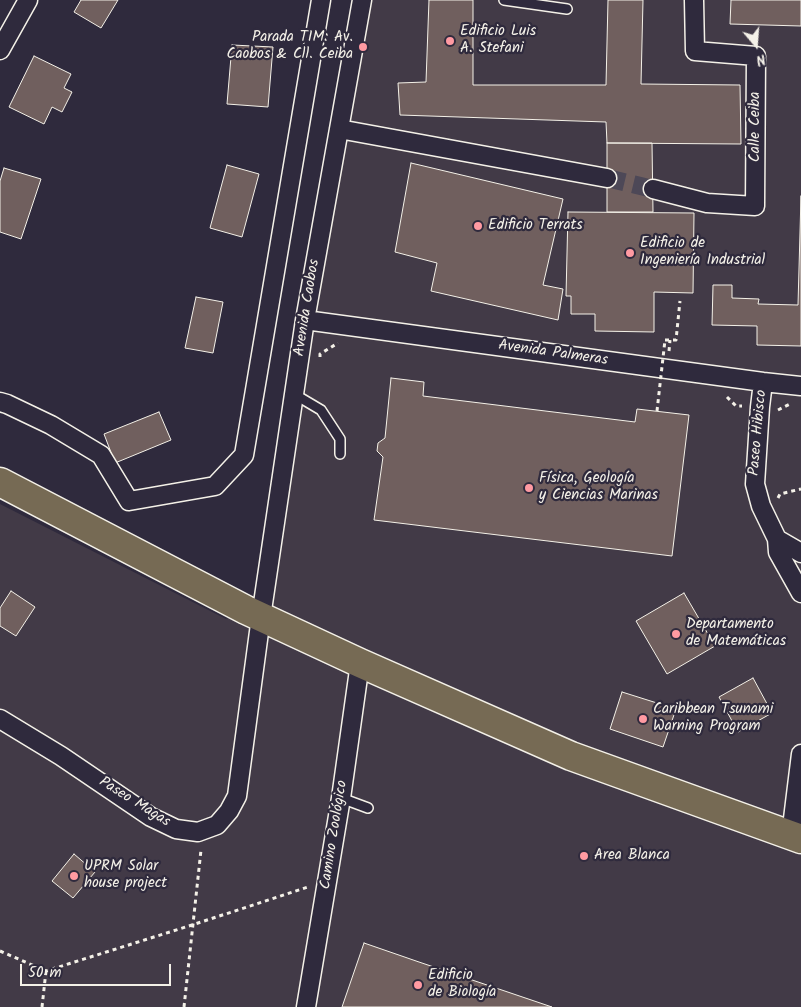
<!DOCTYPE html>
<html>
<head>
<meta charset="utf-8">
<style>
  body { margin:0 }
  #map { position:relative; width:801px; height:1007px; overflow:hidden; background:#2f2a3d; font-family:Kalam,sans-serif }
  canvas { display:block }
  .north { position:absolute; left:731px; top:20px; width:50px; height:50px; -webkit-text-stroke:4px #2f2a3d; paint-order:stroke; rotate:162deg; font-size:14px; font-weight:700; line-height:20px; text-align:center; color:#f4f1e8 }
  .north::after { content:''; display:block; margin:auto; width:18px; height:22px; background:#f4f1e8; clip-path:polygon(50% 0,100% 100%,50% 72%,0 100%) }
  .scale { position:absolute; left:20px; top:964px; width:151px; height:22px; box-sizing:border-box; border:2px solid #f4f1e8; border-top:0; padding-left:6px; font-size:15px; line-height:18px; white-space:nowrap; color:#f4f1e8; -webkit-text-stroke:4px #2f2a3d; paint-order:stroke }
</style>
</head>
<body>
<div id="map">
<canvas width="801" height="1007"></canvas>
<div class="north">N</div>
<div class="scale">50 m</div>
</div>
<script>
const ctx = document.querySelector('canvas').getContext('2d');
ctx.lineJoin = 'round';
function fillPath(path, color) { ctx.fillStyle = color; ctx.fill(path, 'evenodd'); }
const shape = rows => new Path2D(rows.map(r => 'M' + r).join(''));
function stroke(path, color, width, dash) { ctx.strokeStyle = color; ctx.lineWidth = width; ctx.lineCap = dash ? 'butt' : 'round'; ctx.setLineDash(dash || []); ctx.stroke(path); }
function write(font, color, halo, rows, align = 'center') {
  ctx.font = font + ' Kalam,sans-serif'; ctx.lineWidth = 4.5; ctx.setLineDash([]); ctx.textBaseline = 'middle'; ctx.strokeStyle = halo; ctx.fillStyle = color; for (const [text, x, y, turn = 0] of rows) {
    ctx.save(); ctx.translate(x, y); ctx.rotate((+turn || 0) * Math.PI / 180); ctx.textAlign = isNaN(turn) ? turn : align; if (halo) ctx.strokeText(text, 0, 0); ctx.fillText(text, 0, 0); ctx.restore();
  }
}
fillPath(shape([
  [358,0,801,0,801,1007,0,1007,0,504,226,619,246,610,255,593,298,319]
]), '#423a47');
const building = shape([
  [81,0,118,0,101,28,74,12,81,0],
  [429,0,473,0,473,85,606,85,608,0,643,0,641,84,740,85,741,144,607,143,606,122,400,115,398,83,426,82,429,0],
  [731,0,801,0,801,26,730,24,731,0],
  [232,45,273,47,268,107,227,104,232,45],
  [34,56,71,74,64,88,72,92,62,112,52,107,44,124,9,107,34,56],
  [607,143,652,143,653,212,607,212,607,143],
  [411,163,563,199,543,285,563,289,558,320,431,291,437,263,395,252,411,163],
  [227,165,259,174,242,237,210,228,227,165],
  [4,168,41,179,21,239,0,232,0,181,4,168],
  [801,196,801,346,757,345,757,326,712,325,713,285,732,285,732,298,759,299,758,304,798,305,801,196],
  [568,212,694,213,693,293,654,292,654,332,595,331,595,314,571,314,571,296,566,296,568,212],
  [196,297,223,302,213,353,185,348,196,297],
  [391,378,424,382,423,396,635,422,637,409,689,415,672,556,374,520,383,457,377,451,378,443,385,438,391,378],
  [159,412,171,440,115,463,104,434,159,412],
  [11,591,35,607,16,636,0,626,0,608,11,591],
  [684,593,715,646,667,674,636,621,684,593],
  [753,678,772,713,738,732,719,697,753,678],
  [622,692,676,709,663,747,610,729,622,692],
  [74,854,95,872,73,898,52,881,74,854],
  [364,943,419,962,552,1007,342,1007,364,943]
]);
fillPath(building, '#705f5e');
stroke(building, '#f4f1e8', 1);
stroke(shape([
  [607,178,653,189]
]), '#4d4857', 18, [18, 9]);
const lane = shape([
  [504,0,567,9],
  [294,394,321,410,340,439,340,454],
  [341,798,368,808]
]);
const street = shape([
  [0,50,28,0],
  [339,129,607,178],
  [653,189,707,203,755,206,756,56,695,51,694,0],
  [305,320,763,382,801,386],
  [763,382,760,407,755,484,761,506,777,539,778,552,801,593],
  [0,402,7,404,51,425,101,455,129,501,215,486,244,455,321,0],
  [777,539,801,553],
  [0,719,61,756,151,817,176,829,198,832,217,825,229,811,237,796,261,617,305,320,362,0],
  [791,835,801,754],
  [306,1007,341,798,360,663]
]);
const primary = shape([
  [0,482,246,610,360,663,571,756,801,839]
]);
stroke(lane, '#f4f1e8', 12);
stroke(street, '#f4f1e8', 21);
stroke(primary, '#f4f1e8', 31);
stroke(shape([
  [665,340,676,340,680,301],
  [669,351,670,340],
  [320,357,320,354,338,343],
  [727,397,736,406,742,406],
  [778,410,790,404],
  [778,498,780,494,801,489],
  [0,951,46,971,192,925,308,887],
  [42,1007,46,971],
  [184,1007,201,850]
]), '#f4f1e8', 3, [4, 4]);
stroke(lane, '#2f2a3d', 9);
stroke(street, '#2f2a3d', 18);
stroke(primary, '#766a54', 28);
stroke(shape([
  [657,411,665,340]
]), '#f4f1e8', 3, [4, 4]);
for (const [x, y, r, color] of [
  [450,41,5,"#ff9aa2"],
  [363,47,5,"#ff9aa2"],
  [478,226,5,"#ff9aa2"],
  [630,253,5,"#ff9aa2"],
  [529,488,5,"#ff9aa2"],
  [676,634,5,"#ff9aa2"],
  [643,719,5,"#ff9aa2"],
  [584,856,5,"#ff9aa2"],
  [74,876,5,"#ff9aa2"],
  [418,985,5,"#ff9aa2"]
]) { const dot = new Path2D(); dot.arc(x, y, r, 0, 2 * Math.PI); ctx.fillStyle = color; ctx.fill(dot); stroke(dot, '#2f2a3d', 2); }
write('15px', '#f4f1e8', '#2f2a3d', [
  ["Edificio Luis",460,32],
  ["A. Stefani",460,49],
  ["Parada TIM: Av.",353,38,"right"],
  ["Caobos & Cll. Ceiba",353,55,"right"],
  ["Edificio Terrats",488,226],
  ["Edificio de",640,244],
  ["Ingeniería Industrial",640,261],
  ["Física, Geología",539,479],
  ["y Ciencias Marinas",539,496],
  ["Departamento",686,625],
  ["de Matemáticas",686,642],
  ["Caribbean Tsunami",653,710],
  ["Warning Program",653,727],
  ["Area Blanca",594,856],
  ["UPRM Solar",84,867],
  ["house project",84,884],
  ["Edificio",428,976],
  ["de Biología",428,993]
], 'left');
write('15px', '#f4f1e8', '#2f2a3d', [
  ["Calle Ceiba",756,127,-90],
  ["Avenida Caobos",308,308,-81],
  ["Avenida Palmeras",553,354,8],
  ["Paseo Hibisco",759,433,-85],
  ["Paseo Magas",134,803,32],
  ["Camino Zoológico",335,835,-81]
]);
</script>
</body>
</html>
